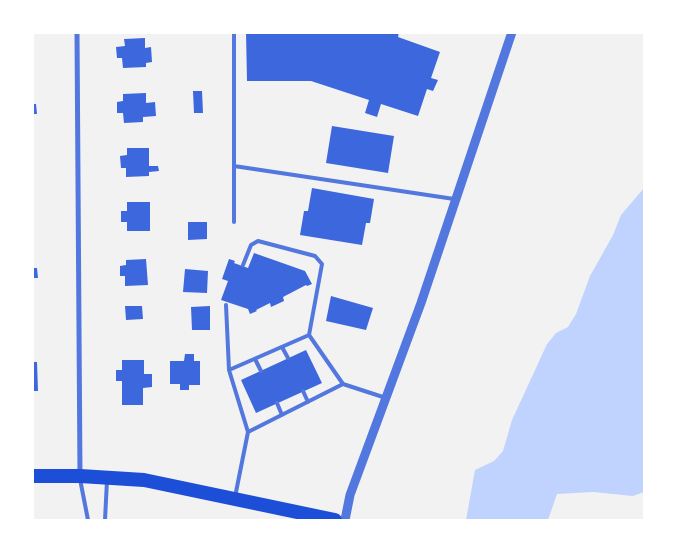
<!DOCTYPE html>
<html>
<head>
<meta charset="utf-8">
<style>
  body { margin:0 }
  #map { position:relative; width:677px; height:553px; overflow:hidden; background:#f2f2f2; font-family:Overpass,sans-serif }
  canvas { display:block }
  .frame { position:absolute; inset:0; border:34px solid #fff; pointer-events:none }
</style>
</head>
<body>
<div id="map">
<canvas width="677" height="553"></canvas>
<div class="frame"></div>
</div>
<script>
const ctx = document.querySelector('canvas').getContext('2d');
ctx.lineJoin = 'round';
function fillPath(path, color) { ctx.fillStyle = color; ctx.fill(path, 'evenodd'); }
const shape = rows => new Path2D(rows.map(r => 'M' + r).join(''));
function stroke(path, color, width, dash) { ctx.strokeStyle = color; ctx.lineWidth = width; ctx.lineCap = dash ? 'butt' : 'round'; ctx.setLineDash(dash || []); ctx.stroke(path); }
fillPath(shape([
  [644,188,644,492,633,496,593,492,557,494,548,520,466,520,475,470,494,461,503,451,512,420,547,344,556,333,568,327,576,314,590,276,613,235,621,215]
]), '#bfd3fe');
fillPath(shape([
  [246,32,399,32,398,37,440,52,431,78,438,80,433,91,427,89,418,116,381,104,377,117,365,113,369,100,311,81,247,81],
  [145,38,145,48,151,47,152,62,146,63,146,67,123,68,122,58,117,58,116,47,125,46,124,39],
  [193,91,202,91,203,113,194,113],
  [146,93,146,103,155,102,156,116,143,117,143,122,124,123,123,113,117,113,117,102,123,101,123,94],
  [32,104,36,104,37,114,32,114],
  [332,126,394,136,388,173,326,163],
  [127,148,149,148,149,166,158,166,159,171,149,172,149,176,126,177,126,168,121,168,120,156,127,155],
  [312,188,374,199,370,223,366,223,362,245,300,235,304,211,308,211],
  [127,202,150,202,150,231,127,231,127,222,121,222,121,211,127,211],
  [188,222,207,222,207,239,188,240],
  [254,253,305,271,312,284,307,286,306,285,283,297,284,301,271,307,270,303,256,310,257,311,250,314,248,309,221,300,228,281,222,279,229,259,235,261,234,263,248,268],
  [146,259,148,285,125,286,125,276,120,276,120,266,126,265,126,260],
  [32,268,37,268,38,278,32,278],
  [185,269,208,271,207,293,183,292],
  [331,296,373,308,366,330,326,321],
  [125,306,142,306,143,319,126,320],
  [210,306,210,330,192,330,191,307],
  [306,350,322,383,256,413,241,380],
  [185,354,194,354,194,361,200,361,200,385,189,385,189,390,180,390,180,384,170,384,170,361,184,361],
  [122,360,144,360,144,374,152,374,152,387,143,388,143,405,122,405,122,381,116,381,116,370,122,370],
  [32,362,37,362,38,391,32,391]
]), '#3d67dc');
stroke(shape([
  [234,32,234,222],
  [234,166,454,199],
  [243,265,251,245,258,241,315,256,322,264,309,335,343,384],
  [226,305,229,370,248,432],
  [282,347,288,358],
  [255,359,261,371],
  [229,370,309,335],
  [303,391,308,402],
  [277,403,282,415],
  [80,479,88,520],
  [235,497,248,432,343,384,386,398],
  [105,520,107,480]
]), '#5277de', 4);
stroke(shape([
  [77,32,80,476]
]), '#5277de', 5);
stroke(shape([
  [345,520,350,495,421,303,512,32]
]), '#5277de', 9);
stroke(shape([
  [32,476,80,476,144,480,335,520]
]), '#1d4ed8', 14);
</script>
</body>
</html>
